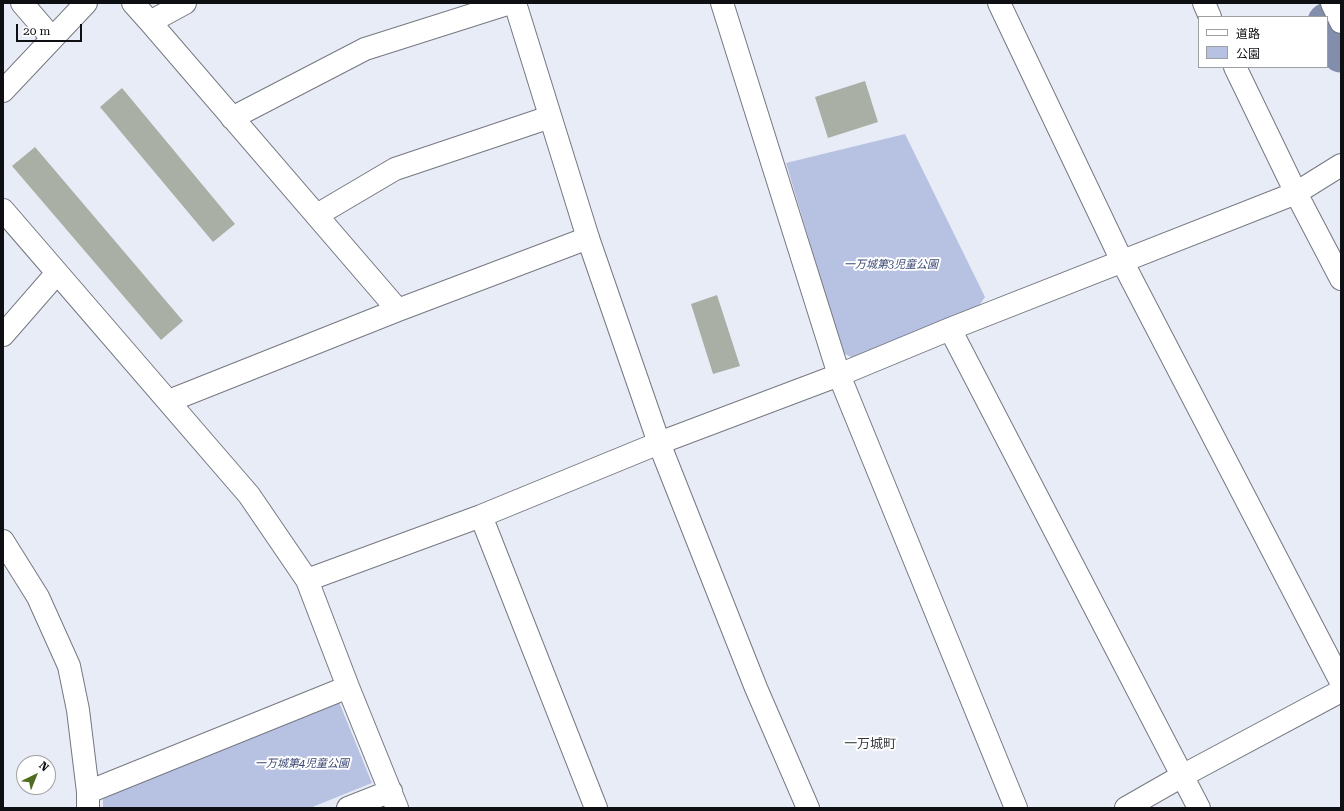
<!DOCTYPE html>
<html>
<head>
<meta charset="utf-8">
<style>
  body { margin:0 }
  #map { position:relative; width:1344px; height:811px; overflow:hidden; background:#e8ecf6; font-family:"Roboto Serif","Noto Sans JP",serif }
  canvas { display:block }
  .frame { position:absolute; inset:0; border:4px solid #0e0f13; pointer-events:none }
  .legend { position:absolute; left:1198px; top:16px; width:130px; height:52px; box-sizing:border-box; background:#fff; border:1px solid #9f9fa1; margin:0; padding:5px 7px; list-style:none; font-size:12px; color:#0e0f13 }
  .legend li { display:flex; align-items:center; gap:8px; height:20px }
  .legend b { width:20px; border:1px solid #9f9fa1 }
  .north { position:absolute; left:16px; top:755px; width:40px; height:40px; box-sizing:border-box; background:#fff; border:1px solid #9f9fa1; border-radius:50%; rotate:43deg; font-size:11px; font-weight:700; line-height:16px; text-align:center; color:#0e0f13 }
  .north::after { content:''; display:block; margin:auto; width:14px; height:18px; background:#506c20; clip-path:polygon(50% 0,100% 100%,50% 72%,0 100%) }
  .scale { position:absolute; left:16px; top:24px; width:66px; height:18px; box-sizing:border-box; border:2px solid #0e0f13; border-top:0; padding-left:5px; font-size:12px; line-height:14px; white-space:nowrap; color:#0e0f13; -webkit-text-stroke:3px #fff; paint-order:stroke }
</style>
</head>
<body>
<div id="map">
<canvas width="1344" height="811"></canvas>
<div class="frame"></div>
<ul class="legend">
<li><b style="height:5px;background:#fff"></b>道路</li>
<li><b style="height:11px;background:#b7c2e3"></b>公園</li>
</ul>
<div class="north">N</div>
<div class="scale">20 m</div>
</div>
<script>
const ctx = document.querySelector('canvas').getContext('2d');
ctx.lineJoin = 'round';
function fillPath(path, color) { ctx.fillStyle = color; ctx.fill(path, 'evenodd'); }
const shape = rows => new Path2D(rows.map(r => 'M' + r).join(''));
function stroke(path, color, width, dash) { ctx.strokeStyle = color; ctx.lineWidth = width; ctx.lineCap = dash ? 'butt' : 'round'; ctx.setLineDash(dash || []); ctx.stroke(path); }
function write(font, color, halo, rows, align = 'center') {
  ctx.font = font + ' "Roboto Serif","Noto Sans JP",serif'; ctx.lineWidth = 4; ctx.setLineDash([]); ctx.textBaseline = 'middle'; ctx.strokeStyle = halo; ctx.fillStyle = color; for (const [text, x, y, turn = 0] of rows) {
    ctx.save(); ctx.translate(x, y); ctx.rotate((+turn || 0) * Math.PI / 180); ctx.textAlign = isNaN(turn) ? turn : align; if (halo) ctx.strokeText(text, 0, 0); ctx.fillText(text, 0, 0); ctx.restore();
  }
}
fillPath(shape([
  [905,134,985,297,979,306,853,358,843,353,786,163],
  [339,702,372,783,310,808,103,808,103,796]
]), '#b7c2e3');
stroke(shape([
  [1327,22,1341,53]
]), '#838dac', 39);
fillPath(shape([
  [865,81,878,122,828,138,815,97],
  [122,88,235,224,213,242,100,107],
  [35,147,183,321,161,340,12,166],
  [717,295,740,366,713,374,691,304]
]), '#aaafa5');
const minor = shape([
  [22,3,52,38],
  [133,3,150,22,398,310],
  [722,3,839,375,1016,808],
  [999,3,1122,261,1341,682],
  [1204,3,1210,17],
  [1332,3,1341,22],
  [150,22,185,3],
  [1235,67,1296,193,1341,279],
  [232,118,365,49,510,3],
  [3,210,249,495,307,580,348,687,397,808],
  [317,215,395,169,550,117],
  [950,329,1199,808],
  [3,335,57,273],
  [169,401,398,310,588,238],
  [481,516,596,808],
  [3,541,38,597,69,666,78,710,88,792,88,808],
  [307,580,481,516,659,443,839,375,950,329,1296,193,1341,165],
  [88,792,348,687],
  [348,808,391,791],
  [1126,808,1182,776,1341,691]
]);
const tertiary = shape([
  [515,3,588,238,659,443,756,688,808,808],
  [3,91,86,3]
]);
stroke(minor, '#757881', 24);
stroke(tertiary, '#757881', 24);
stroke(minor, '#fff', 22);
stroke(tertiary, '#fff', 22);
write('italic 11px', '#3b4875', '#fff', [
  ["一万城第3児童公園",891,265],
  ["一万城第4児童公園",302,764]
]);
write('13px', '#373941', '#fff', [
  ["一万城町",870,744]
]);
</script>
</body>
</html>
